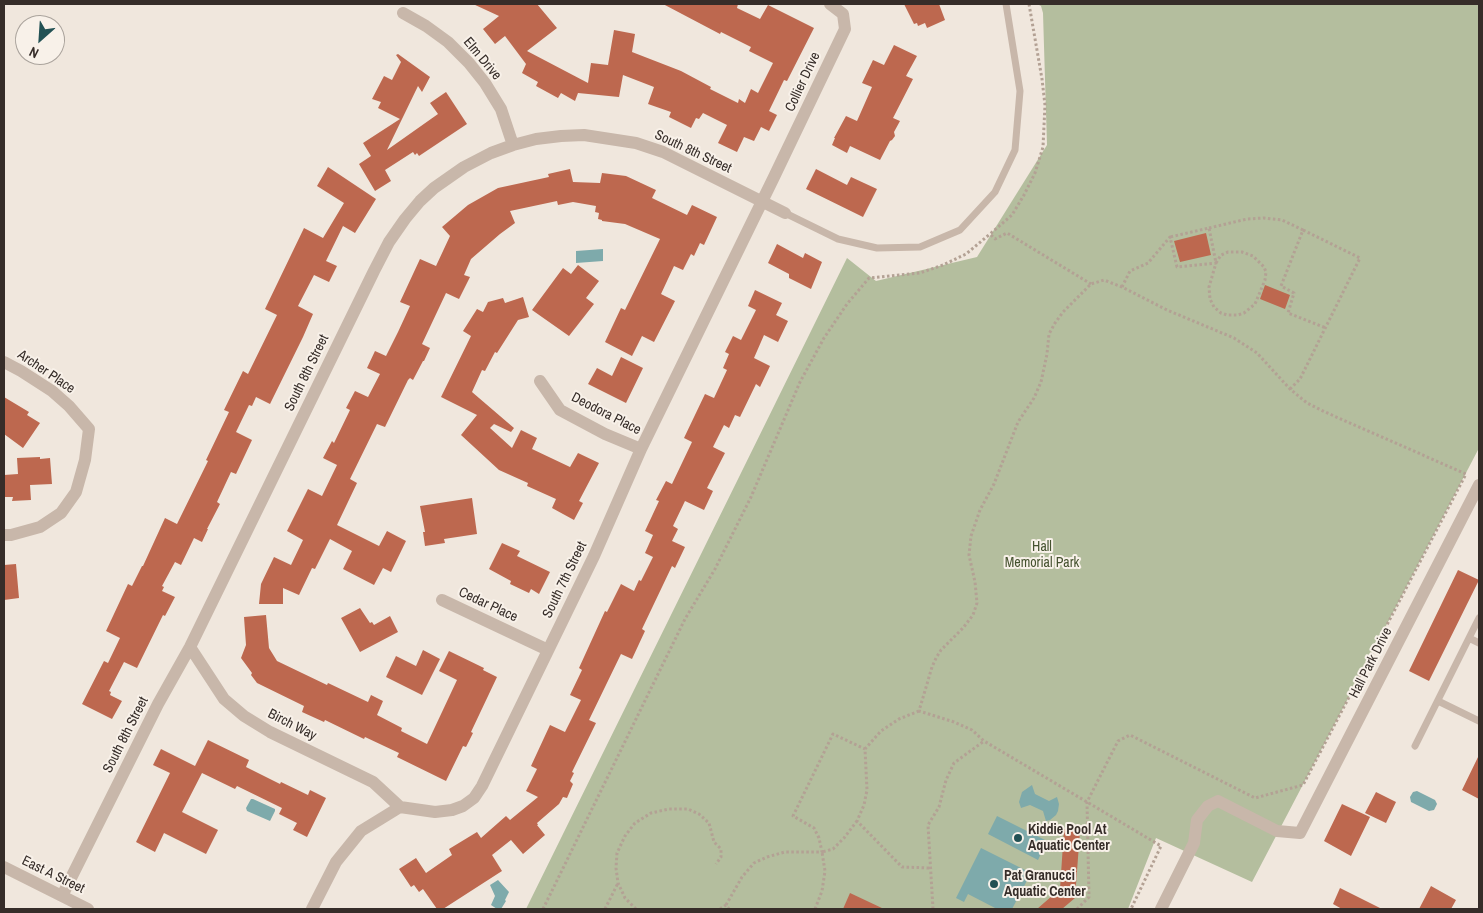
<!DOCTYPE html>
<html>
<head>
<meta charset="utf-8">
<style>
  body { margin:0 }
  #map { position:relative; width:1483px; height:913px; overflow:hidden; background:#f0e7dd; font-family:"Archivo Narrow",sans-serif }
  canvas { display:block }
  .frame { position:absolute; inset:0; border:5px solid #362d29; pointer-events:none }
  .north { position:absolute; left:15px; top:15px; width:50px; height:50px; box-sizing:border-box; background:#f8f1e9; border:1px solid #aaa39c; border-radius:50%; rotate:206deg; font-size:14px; font-weight:700; line-height:20px; text-align:center; color:#362d29 }
  .north::after { content:''; display:block; margin:auto; width:18px; height:22px; background:#225154; clip-path:polygon(50% 0,100% 100%,50% 72%,0 100%) }
</style>
</head>
<body>
<div id="map">
<canvas width="1483" height="913"></canvas>
<div class="frame"></div>
<div class="north">N</div>
</div>
<script>
const ctx = document.querySelector('canvas').getContext('2d');
ctx.lineJoin = 'round';
function fillPath(path, color) { ctx.fillStyle = color; ctx.fill(path, 'evenodd'); }
const shape = rows => new Path2D(rows.map(r => 'M' + r).join(''));
function stroke(path, color, width, dash) { ctx.strokeStyle = color; ctx.lineWidth = width; ctx.lineCap = dash ? 'butt' : 'round'; ctx.setLineDash(dash || []); ctx.stroke(path); }
function write(font, color, halo, rows, align = 'center') {
  ctx.font = font + ' "Archivo Narrow",sans-serif'; ctx.lineWidth = 4; ctx.setLineDash([]); ctx.textBaseline = 'middle'; ctx.strokeStyle = halo; ctx.fillStyle = color; for (const [text, x, y, turn = 0] of rows) {
    ctx.save(); ctx.translate(x, y); ctx.rotate((+turn || 0) * Math.PI / 180); ctx.textAlign = isNaN(turn) ? turn : align; if (halo) ctx.strokeText(text, 0, 0); ctx.fillText(text, 0, 0); ctx.restore();
  }
}
fillPath(shape([
  [1037,4,1479,4,1479,448,1252,882,1156,838,1128,909,526,909,847,258,876,281,977,257,1047,145,1043,13,1041,6]
]), '#b4be9e');
fillPath(shape([
  [603,249,603,261,576,263,576,251],
  [1032,785,1035,794,1049,801,1057,797,1059,804,1058,811,1056,815,1050,820,1046,821,1043,811,1030,805,1021,808,1019,802,1022,792],
  [1417,791,1435,800,1437,804,1434,810,1429,811,1411,802,1410,797,1413,792],
  [251,799,253,799,275,809,275,811,270,821,247,811,246,808],
  [997,816,1047,841,1038,860,988,834],
  [981,848,1031,873,1012,909,997,909,968,894,964,902,956,898],
  [498,880,509,892,505,900,506,901,501,909,497,909,491,905,495,896,490,885]
]), '#7eaaab');
fillPath(shape([
  [473,4,537,4,557,28,527,51,588,83,591,63,608,65,614,30,635,34,632,52,681,71,711,87,710,89,738,103,739,99,745,103,751,89,758,93,773,63,749,51,751,47,721,32,720,34,663,4,738,4,737,8,760,19,768,5,814,28,787,81,784,80,769,111,777,115,769,131,761,127,754,141,744,137,737,152,718,143,727,125,703,113,699,119,696,118,691,128,669,117,671,112,648,104,654,87,623,75,619,97,578,93,575,101,561,93,558,98,536,86,538,82,522,73,526,64,505,36,495,44,483,29,499,16],
  [904,4,939,4,945,20,927,28,925,23,918,26,917,23,914,24],
  [894,45,917,56,906,76,913,79,893,118,900,121,894,132,895,136,892,140,890,141,880,160,850,146,847,153,832,145,835,138,834,138,846,116,857,121,872,87,862,83,873,60,884,65],
  [398,54,430,77,422,92,418,86,387,150,438,114,430,103,446,92,467,124,419,156,417,153,415,155,413,152,385,170,391,181,375,191,359,164,371,156,363,143,400,119,378,108,381,102,372,99,384,76,392,80,401,62,396,55],
  [328,167,376,199,355,233,343,226,326,261,337,266,329,282,314,275,298,306,313,314,303,337,270,404,256,397,252,406,249,405,236,432,252,440,236,474,231,472,217,502,220,504,207,529,208,529,202,542,194,538,181,565,175,562,162,586,164,587,162,591,175,597,165,616,163,615,137,668,124,662,109,691,111,692,110,695,122,701,112,719,82,704,104,661,108,663,120,638,106,631,128,584,132,586,142,566,143,566,165,518,177,524,208,461,206,460,229,412,224,410,243,371,248,374,277,315,265,309,304,228,323,238,344,203,317,186],
  [570,169,573,182,600,183,602,173,626,176,656,190,652,198,687,215,692,205,717,217,704,245,700,243,694,256,691,254,683,270,674,266,661,294,675,301,654,342,642,336,632,356,605,342,621,308,625,310,660,239,625,224,602,221,602,220,598,219,599,213,595,212,596,206,573,202,558,205,557,201,510,211,515,223,500,234,471,259,464,275,470,277,459,299,446,293,422,344,430,348,424,361,423,361,413,380,410,378,408,380,385,427,377,424,350,479,357,483,337,525,379,546,387,531,406,541,391,572,383,568,374,585,343,569,352,551,330,539,315,569,312,568,299,595,283,588,283,604,259,604,261,584,274,557,291,565,303,540,287,531,308,489,322,496,337,465,323,458,332,441,334,443,350,410,346,408,355,391,368,397,380,374,367,368,375,351,386,356,398,332,410,306,400,302,420,259,436,266,450,236,442,227,468,205,498,188,549,177,548,174],
  [816,169,847,185,851,177,877,189,863,217,806,189],
  [1206,233,1211,255,1180,262,1174,241],
  [777,244,803,258,805,253,822,262,811,289,789,278,789,274,768,263],
  [578,265,599,281,586,298,594,304,569,336,532,310,563,268,571,274],
  [1265,285,1290,295,1285,309,1260,299],
  [755,290,782,303,776,315,788,321,778,342,764,335,754,358,770,366,760,387,756,384,740,417,735,415,729,428,724,425,713,447,725,453,707,488,713,491,704,510,685,501,673,526,678,529,672,541,685,547,675,568,672,566,642,629,645,631,632,659,621,654,589,720,596,723,572,772,574,773,570,781,573,784,567,798,563,797,559,804,537,823,538,825,537,825,545,835,523,854,511,840,492,855,502,871,443,909,437,909,423,889,419,892,414,885,411,887,399,869,416,858,426,873,452,855,449,849,477,832,481,838,506,816,510,820,538,797,526,791,537,769,531,766,550,725,565,732,581,700,570,695,582,670,579,668,605,611,607,612,621,584,634,591,639,580,641,581,653,557,645,553,653,535,645,531,659,501,656,500,666,481,672,484,692,442,684,438,705,394,714,398,727,370,723,368,729,354,725,352,733,336,741,340,756,310,748,306],
  [523,297,529,317,518,320,497,353,495,352,485,371,482,370,472,392,514,428,511,432,494,424,490,428,512,448,521,430,537,438,532,449,570,467,578,453,599,463,579,501,583,503,574,520,552,508,556,499,527,486,528,483,499,470,461,435,477,415,441,397,471,336,463,331,477,309,483,312,488,302,503,298,505,303],
  [621,357,643,368,626,403,588,384,597,368,612,376],
  [4,397,29,412,27,415,40,423,23,448,4,434],
  [40,457,40,459,50,458,52,484,30,485,31,500,12,501,13,497,4,497,4,475,18,474,17,458],
  [472,498,477,534,444,539,445,543,425,546,423,532,425,532,420,506],
  [502,543,520,551,517,556,550,572,539,594,531,589,529,593,510,584,511,581,489,569],
  [16,564,19,598,4,600,4,565],
  [1458,570,1479,580,1429,681,1409,671],
  [360,608,370,623,372,622,374,625,390,616,398,632,360,652,341,618],
  [266,615,269,648,277,661,327,685,328,683,368,702,371,695,383,701,377,715,402,728,401,731,427,744,457,680,439,671,449,651,484,668,483,670,497,677,471,732,473,733,466,747,463,746,446,781,397,757,399,753,365,737,364,739,325,720,324,722,302,712,304,706,257,683,251,675,252,673,241,658,246,645,244,617],
  [423,650,440,659,422,695,386,677,396,656,416,666],
  [208,740,249,760,246,767,280,784,281,782,308,795,310,790,326,798,307,837,293,830,297,823,279,814,282,808,237,786,235,789,202,773,182,812,218,830,206,854,164,833,155,852,136,842,170,773,153,765,161,749,195,766],
  [1479,755,1479,799,1462,790],
  [1376,792,1396,802,1386,823,1365,813],
  [1342,804,1370,817,1351,856,1324,841],
  [1064,829,1080,831,1075,898,1062,909,1037,909,1060,889],
  [1431,886,1456,900,1451,909,1419,909],
  [1340,888,1382,909,1342,909,1333,904],
  [850,893,884,909,843,909]
]), '#bd684f');
stroke(shape([
  [1029,4,1042,79,1045,105,1043,147,1035,173,1024,195,1012,215,990,234,995,239,1007,233,1091,284],
  [1209,228,1247,219,1264,218,1282,220,1303,230,1281,286,1294,293,1288,313,1326,328],
  [1122,287,1130,271,1148,263,1170,237,1177,267,1216,263,1209,287,1210,299,1214,307,1221,313,1227,315,1238,315,1244,313,1255,304,1265,280,1266,272,1264,267,1253,256,1242,252,1228,252,1221,255,1216,263,1209,228,1170,237],
  [1290,389,1300,379,1360,258,1303,230],
  [919,711,899,719,881,731,865,749,867,790,864,805,857,821,902,867,930,868],
  [726,905,742,877,754,863,767,857,785,852,822,852,819,838,814,828,793,816,833,734,865,749],
  [543,909,685,619,715,569,751,497,800,382,824,338,847,304,869,278,920,273,943,265,966,254,990,234],
  [605,909,618,883],
  [636,909,625,898,618,883,616,868,617,853,625,836,635,823,651,813,669,809,688,809,699,814,709,823,714,842,721,849,721,857,716,864],
  [720,909,726,905,729,909],
  [815,909,822,891,825,871,822,852,833,849,844,838,857,821],
  [933,909,928,825,939,807,946,780,954,763,984,741],
  [1077,909,1089,897,1087,802,1118,741,1130,735,1255,798,1303,785,1466,474,1325,412,1307,403,1290,389,1257,353,1234,338,1167,310,1122,287,1104,280,1091,284,1063,312,1055,323,1049,334,1047,354,1041,382,1034,398,1018,422,994,484,980,510,971,536,969,555,975,582,977,603,973,615,963,628,941,650,936,658,932,667,919,711,954,722,972,730,984,741,1087,802,1161,846,1131,909]
]), '#b3a194', 3, [2.5, 2.5]);
stroke(shape([
  [785,213,838,239,877,248,920,247,960,230,995,192,1015,150,1020,91,1006,4],
  [1469,638,1479,643],
  [1438,701,1479,721],
  [1415,746,1479,618]
]), '#c8b7aa', 7);
stroke(shape([
  [403,13,426,26,448,42,469,63,485,83,501,109,513,145],
  [4,362,21,371,52,391,69,406,89,429,85,460,76,492,61,513,40,527,11,535,4,535],
  [540,381,560,410,605,434,641,449],
  [442,600,548,650],
  [190,647,224,699,244,716,270,732,373,782,400,807],
  [4,867,88,909],
  [62,896,158,704,190,647,374,271,389,242,405,219,420,201,434,188,464,167,491,153,513,145,536,139,561,136,584,135,636,143,663,152,785,213],
  [312,909,336,862,361,831,400,807,435,812,452,810,463,806,474,798,482,786,594,556,641,449,774,177,845,29,843,14,830,4],
  [1161,909,1194,843,1197,820,1208,806,1218,801,1277,831,1300,833,1479,485]
]), '#c8b7aa', 12);
for (const [x, y, r, color] of [
  [1018,838,5,"#225154"],
  [994,884,5,"#225154"]
]) { const dot = new Path2D(); dot.arc(x, y, r, 0, 2 * Math.PI); ctx.fillStyle = color; ctx.fill(dot); stroke(dot, '#f8f1e9', 2); }
write('14px', '#362d29', '#f8f1e9', [
  ["Elm Drive",482,59,50],
  ["Collier Drive",803,82,-65],
  ["South 8th Street",693,152,25],
  ["Archer Place",46,372,34],
  ["South 8th Street",307,373,-64],
  ["Deodora Place",606,414,27],
  ["South 7th Street",565,580,-64],
  ["Cedar Place",488,605,25],
  ["Hall Park Drive",1371,663,-63],
  ["Birch Way",292,725,27],
  ["South 8th Street",126,735,-63],
  ["East A Street",53,875,26]
]);
write('14px', '#45522f', '#f8f1e9', [
  ["Hall",1042,547],
  ["Memorial Park",1042,563]
]);
write('bold 14px', '#362d29', '#f8f1e9', [
  ["Kiddie Pool At",1028,830],
  ["Aquatic Center",1028,846],
  ["Pat Granucci",1004,876],
  ["Aquatic Center",1004,892]
], 'left');
</script>
</body>
</html>
